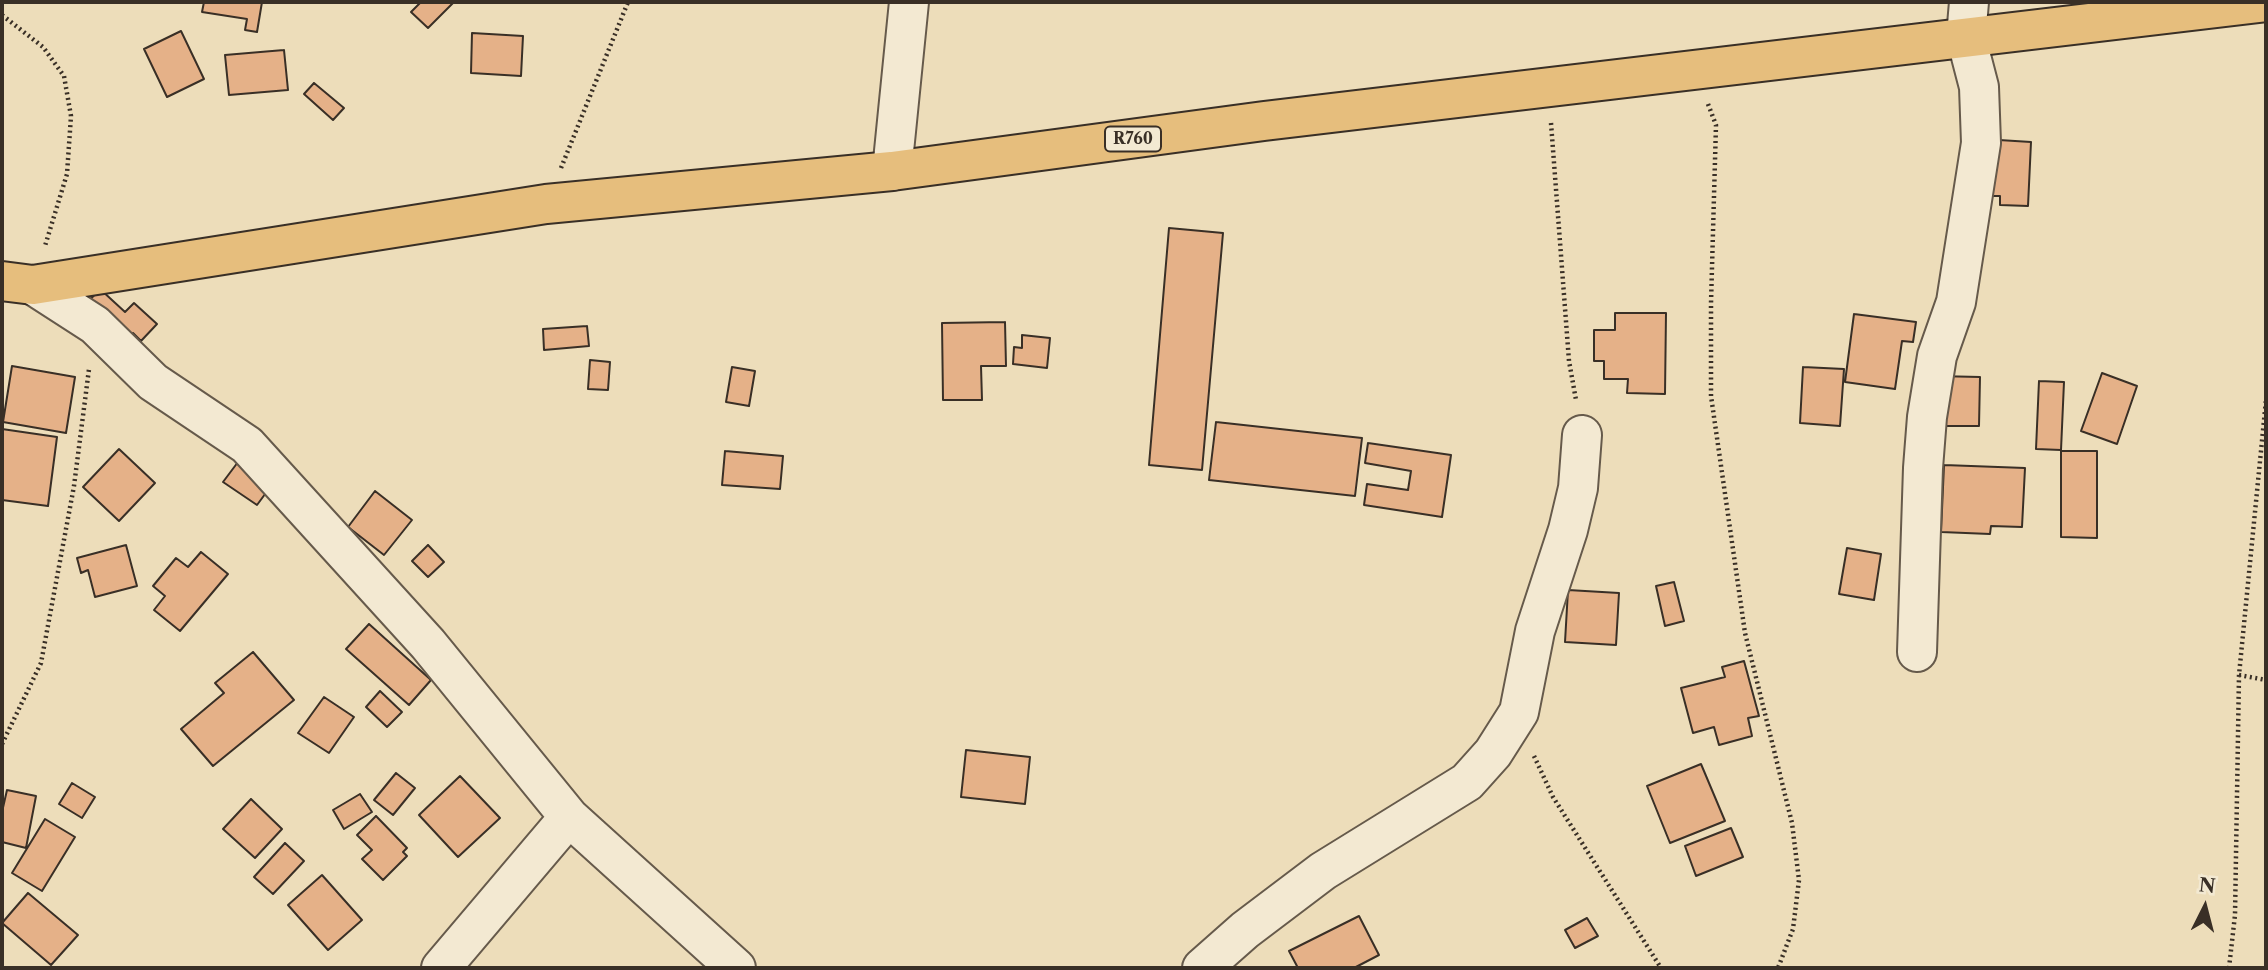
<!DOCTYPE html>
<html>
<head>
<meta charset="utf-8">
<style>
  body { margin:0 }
  #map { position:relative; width:2268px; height:970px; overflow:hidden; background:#edddba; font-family:"Libre Caslon Text",serif }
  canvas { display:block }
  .frame { position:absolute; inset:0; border:4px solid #392f26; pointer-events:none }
  .north { position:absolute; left:2170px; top:872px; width:70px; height:70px; -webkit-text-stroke:5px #f3e9d2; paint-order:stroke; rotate:6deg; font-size:19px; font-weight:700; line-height:28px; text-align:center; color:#392f26 }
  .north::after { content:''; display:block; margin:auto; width:24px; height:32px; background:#392f26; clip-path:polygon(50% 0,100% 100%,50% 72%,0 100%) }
</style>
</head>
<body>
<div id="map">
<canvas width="2268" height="970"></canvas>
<div class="frame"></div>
<div class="north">N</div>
</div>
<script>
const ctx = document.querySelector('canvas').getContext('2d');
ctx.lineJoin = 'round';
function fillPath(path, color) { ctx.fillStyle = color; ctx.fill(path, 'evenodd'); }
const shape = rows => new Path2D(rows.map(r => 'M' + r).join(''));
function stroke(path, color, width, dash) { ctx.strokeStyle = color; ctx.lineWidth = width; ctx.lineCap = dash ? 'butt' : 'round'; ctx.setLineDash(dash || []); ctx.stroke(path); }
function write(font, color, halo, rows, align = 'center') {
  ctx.font = font + ' "Libre Caslon Text",serif'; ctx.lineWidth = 7; ctx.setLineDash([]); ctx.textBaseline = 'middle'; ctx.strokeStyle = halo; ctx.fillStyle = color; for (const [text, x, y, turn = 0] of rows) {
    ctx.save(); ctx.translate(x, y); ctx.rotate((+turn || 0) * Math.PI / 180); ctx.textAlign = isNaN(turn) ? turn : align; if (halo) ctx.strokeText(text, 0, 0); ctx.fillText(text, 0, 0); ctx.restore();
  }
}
const building = shape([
  [204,2,262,2,257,32,245,30,247,19,202,12,204,2],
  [421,2,454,2,428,28,411,12,421,2],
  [181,31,204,79,167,97,144,49,181,31],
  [472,33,523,36,521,76,471,73,472,33],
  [284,50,288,90,229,95,225,55,284,50],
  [314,83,344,108,333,120,304,94,314,83],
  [1999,140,2031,142,2028,206,2000,205,2000,196,1980,196,1982,157,1998,158,1999,140],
  [1169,228,1223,233,1202,470,1149,465,1169,228],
  [100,289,125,312,134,303,157,324,141,341,133,333,124,341,85,305,100,289],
  [1615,313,1666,313,1665,394,1627,393,1628,379,1604,379,1604,361,1594,361,1594,330,1615,330,1615,313],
  [1854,314,1916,322,1913,342,1902,341,1895,389,1845,382,1854,314],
  [1005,322,1006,366,981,366,982,400,943,400,942,323,1005,322],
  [587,326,589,346,544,350,543,329,587,326],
  [1022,335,1050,338,1047,368,1013,364,1014,347,1022,348,1022,335],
  [590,360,610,362,608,390,588,389,590,360],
  [12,366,75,377,66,433,3,422,12,366],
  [732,367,755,371,749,406,726,402,732,367],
  [1803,367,1844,369,1840,426,1800,423,1803,367],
  [2102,373,2137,386,2117,444,2081,431,2102,373],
  [1936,376,1980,377,1979,426,1935,426,1936,376],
  [2039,381,2064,382,2061,450,2036,449,2039,381],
  [1216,422,1362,438,1355,496,1209,480,1216,422],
  [2,429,57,437,48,506,2,500,2,429],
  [1368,443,1451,455,1442,517,1364,505,1367,484,1408,490,1411,471,1365,463,1368,443],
  [119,449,155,483,119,521,83,487,119,449],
  [725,451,783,456,780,489,722,485,725,451],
  [2061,451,2097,451,2097,538,2061,537,2061,451],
  [238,462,271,486,257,505,223,482,238,462],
  [1944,465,2025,468,2022,527,1991,526,1990,534,1941,532,1944,465],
  [375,491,412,520,384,555,348,527,375,491],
  [126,545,137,586,95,597,88,570,81,573,77,558,126,545],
  [428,545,444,562,428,577,412,561,428,545],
  [1847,548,1881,554,1874,600,1839,594,1847,548],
  [201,552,228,574,180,631,154,610,165,596,153,586,176,558,188,567,201,552],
  [1674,582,1684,621,1665,626,1656,586,1674,582],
  [1568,590,1619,593,1616,645,1565,642,1568,590],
  [369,624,431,680,409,705,346,649,369,624],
  [253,652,294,700,213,766,181,729,224,693,215,683,253,652],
  [1744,661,1759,716,1748,718,1752,736,1719,745,1714,727,1693,733,1681,688,1725,677,1722,667,1744,661],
  [380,691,402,712,387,727,366,707,380,691],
  [324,697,354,717,329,753,298,733,324,697],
  [966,750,1030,757,1025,804,961,797,966,750],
  [1701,764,1725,821,1670,843,1647,786,1701,764],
  [396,773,415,788,393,815,374,800,396,773],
  [460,776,500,818,458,857,419,815,460,776],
  [72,783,95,797,82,818,59,804,72,783],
  [7,790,36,796,26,848,2,842,2,812,7,790],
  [360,794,372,812,344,829,333,810,360,794],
  [251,799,282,829,255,858,223,829,251,799],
  [376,816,407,848,403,852,407,856,383,880,362,859,372,850,357,835,376,816],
  [45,819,75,837,42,891,12,873,45,819],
  [1731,828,1743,857,1696,876,1685,846,1731,828],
  [285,843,304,861,273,894,254,877,285,843],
  [322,875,362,920,328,950,288,905,322,875],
  [28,893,78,935,51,965,2,923,28,893],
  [1359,916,1379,955,1354,968,1298,968,1289,951,1359,916],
  [1587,918,1598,936,1575,948,1565,930,1587,918]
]);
fillPath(building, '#e5b188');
stroke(building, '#392f26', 2);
const minor = shape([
  [892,171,909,2],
  [33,285,95,325,153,382,247,445,428,644,569,817,736,968],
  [1917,652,1923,468,1927,417,1937,356,1956,302,1981,143,1979,87,1966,37,1969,2],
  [441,968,569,817],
  [1202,968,1245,930,1323,871,1467,782,1493,753,1519,712,1535,631,1568,530,1578,488,1582,435]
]);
const major = shape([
  [2,281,33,285,546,204,892,171,1264,121,2266,2]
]);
stroke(minor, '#665a4b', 42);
stroke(major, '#392f26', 42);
stroke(shape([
  [2,15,43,47,64,76,71,116,67,174,45,246],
  [1708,104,1716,125,1711,303,1711,396,1745,633,1792,823,1799,880,1793,929,1778,968],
  [1551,123,1569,361,1576,400],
  [561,168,628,2],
  [2239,675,2266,680],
  [2,744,41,663,74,486,89,369],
  [1534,756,1553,797,1661,968],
  [2229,968,2235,915,2239,675,2266,400]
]), '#392f26', 4.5, [2, 3.5]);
stroke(minor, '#f3e9d2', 38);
stroke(major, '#e6be7d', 38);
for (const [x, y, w] of [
  [1133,139,56]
]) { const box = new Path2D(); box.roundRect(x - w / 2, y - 12.5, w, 25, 5); ctx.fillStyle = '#f3e9d2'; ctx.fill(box); stroke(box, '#392f26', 2); }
write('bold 16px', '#392f26', null, [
  ["R760",1133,139]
]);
</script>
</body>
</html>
